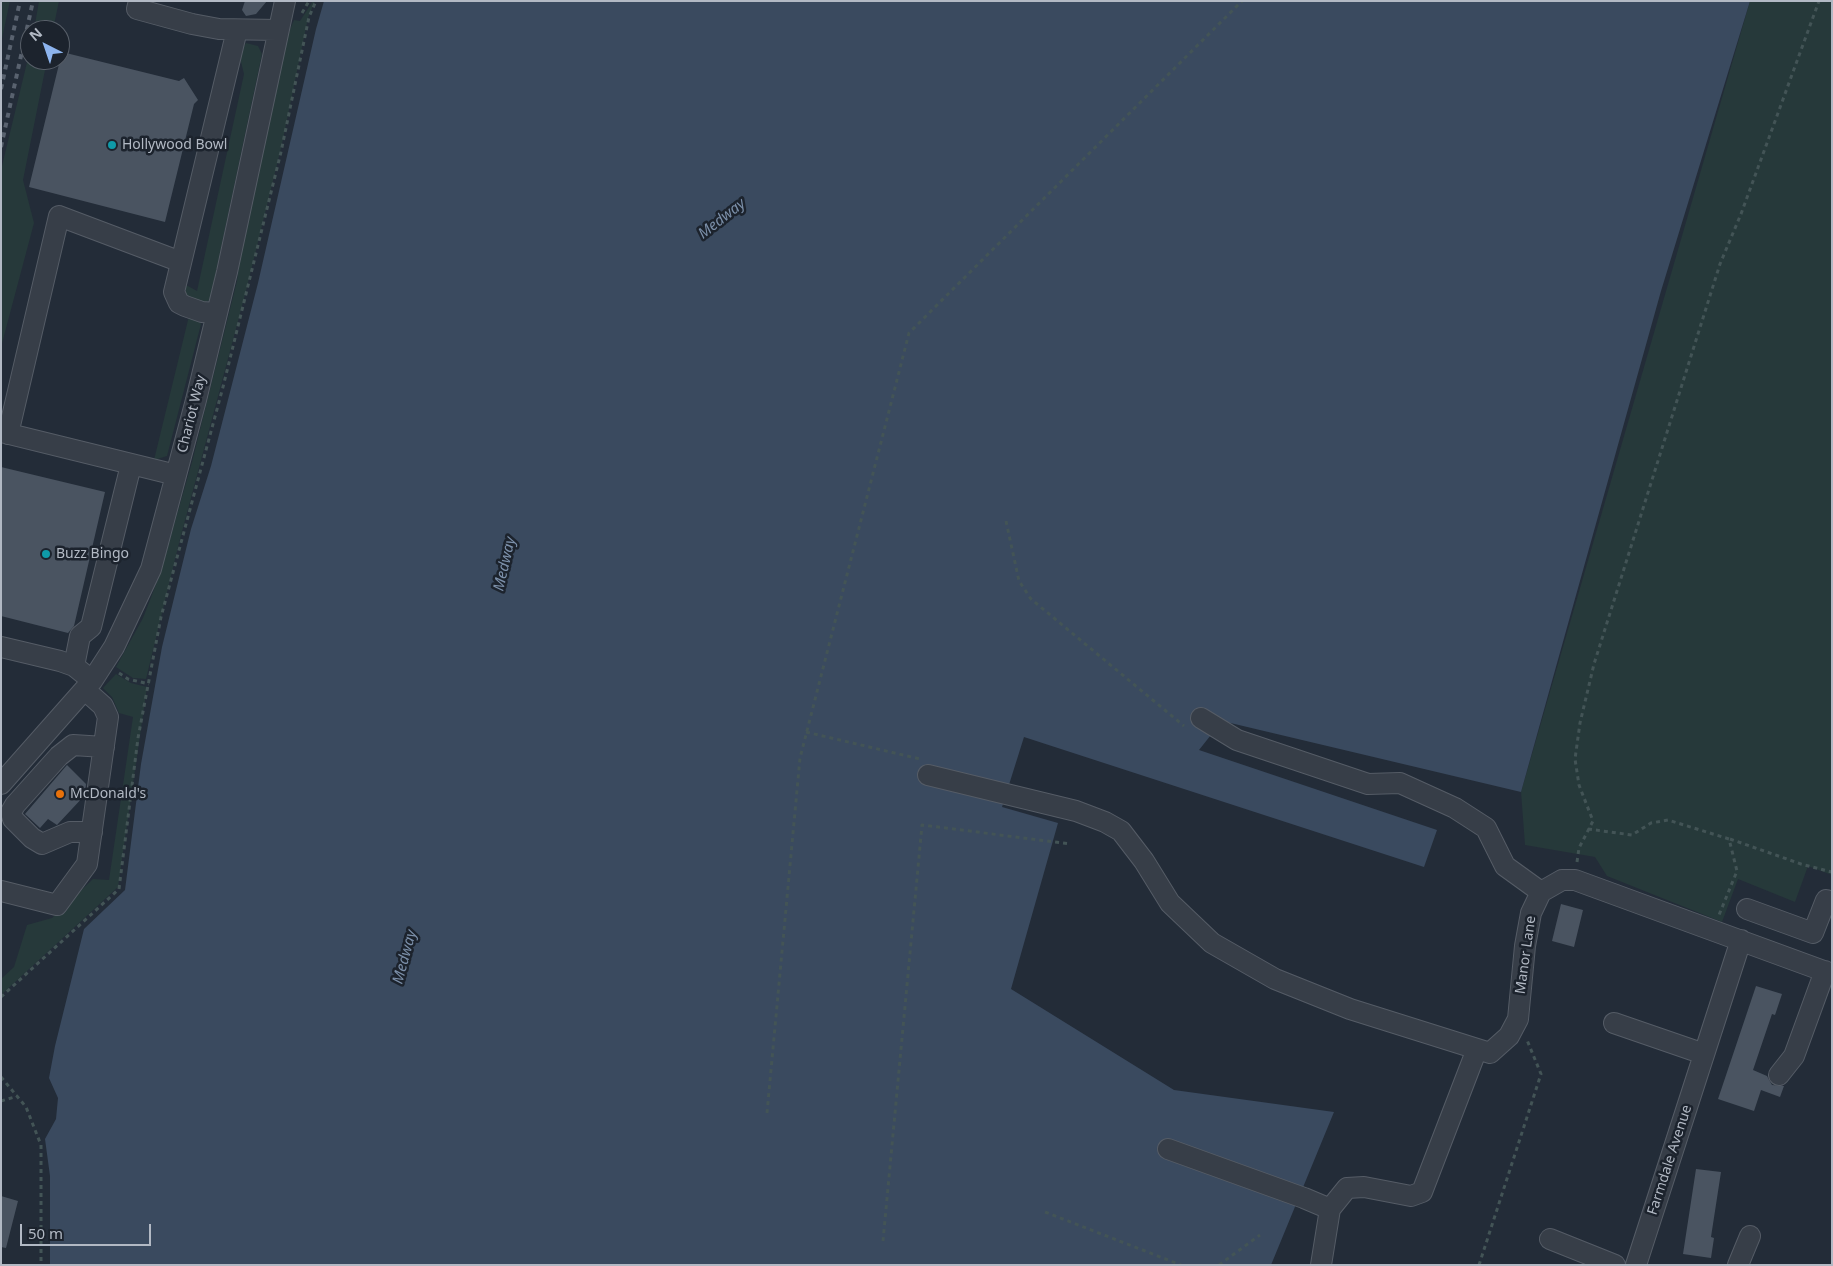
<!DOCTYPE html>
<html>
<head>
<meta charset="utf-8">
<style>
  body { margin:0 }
  #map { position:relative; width:1833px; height:1266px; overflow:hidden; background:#232c38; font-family:"Noto Sans",sans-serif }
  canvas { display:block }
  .frame { position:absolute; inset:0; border:2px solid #b2b9c4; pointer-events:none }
  .north { position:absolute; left:20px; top:20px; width:50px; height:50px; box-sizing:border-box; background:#1c232d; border:1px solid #585f69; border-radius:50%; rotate:319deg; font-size:14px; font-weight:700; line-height:20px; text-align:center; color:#b2b9c4 }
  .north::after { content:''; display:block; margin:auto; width:18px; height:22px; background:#8db4ee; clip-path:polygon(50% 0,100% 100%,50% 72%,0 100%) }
  .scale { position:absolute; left:20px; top:1224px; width:131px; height:22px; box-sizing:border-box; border:2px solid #b2b9c4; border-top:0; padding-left:6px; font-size:15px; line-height:18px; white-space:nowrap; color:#b2b9c4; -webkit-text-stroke:4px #1c232d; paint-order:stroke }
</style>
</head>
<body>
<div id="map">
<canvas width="1833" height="1266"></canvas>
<div class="frame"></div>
<div class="north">N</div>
<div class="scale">50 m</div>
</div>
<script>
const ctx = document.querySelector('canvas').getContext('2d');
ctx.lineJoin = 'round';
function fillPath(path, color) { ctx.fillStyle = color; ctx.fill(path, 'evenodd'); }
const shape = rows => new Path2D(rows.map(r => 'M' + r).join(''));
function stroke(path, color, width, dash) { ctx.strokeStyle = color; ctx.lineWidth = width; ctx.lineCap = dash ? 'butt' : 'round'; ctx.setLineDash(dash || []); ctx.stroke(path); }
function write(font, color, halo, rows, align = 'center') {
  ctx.font = font + ' "Noto Sans",sans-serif'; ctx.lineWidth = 5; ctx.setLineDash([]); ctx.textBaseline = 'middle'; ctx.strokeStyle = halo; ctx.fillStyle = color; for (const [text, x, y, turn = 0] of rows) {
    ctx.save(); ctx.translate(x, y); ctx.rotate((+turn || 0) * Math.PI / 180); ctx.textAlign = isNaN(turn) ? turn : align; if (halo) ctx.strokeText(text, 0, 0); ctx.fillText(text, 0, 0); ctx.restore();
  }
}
fillPath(shape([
  [1,1,10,1,1,43],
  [39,1,59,1,53,30,34,30],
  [313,1,315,1,308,18,282,144,246,291,179,543,146,679,133,678,116,667,143,618,160,574,192,462,237,281,241,249,288,34,294,20,300,21],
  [1750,1,1832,1,1832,875,1808,866,1795,902,1738,879,1722,922,1607,876,1595,857,1525,845,1521,792],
  [246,43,258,46,262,54,210,300,199,305,185,299,186,285,197,291,244,74,239,54],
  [30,50,30,60,47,60,23,180,34,223,1,347,1,170],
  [189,316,197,319,201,324,167,456,154,460],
  [116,674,131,683,147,687,118,887,1,995,1,979,14,967,27,925,52,918,93,879,109,880,133,717,119,713,112,697,103,688]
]), '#26393a');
fillPath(shape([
  [324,1,1750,1,1661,291,1521,792,1222,721,1199,750,1437,830,1424,867,1024,737,1002,807,1058,823,1011,989,1174,1090,1334,1112,1271,1265,50,1265,50,1176,45,1139,56,1119,58,1098,49,1078,55,1046,84,929,125,890,141,764,162,647,191,529,211,466,258,283,316,29]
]), '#3a4a5f');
fillPath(shape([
  [245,1,267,1,256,14,246,16,242,10],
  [62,52,179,81,184,78,198,100,194,104,165,222,29,187],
  [1,467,105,492,74,626,68,633,1,616],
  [67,765,86,784,85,795,57,825,48,819,40,828,25,814],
  [1561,904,1583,910,1574,947,1552,941],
  [1756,986,1782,994,1775,1015,1772,1014,1753,1070,1767,1076,1772,1085,1784,1086,1780,1097,1761,1090,1754,1111,1718,1099],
  [1696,1169,1721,1172,1711,1237,1714,1238,1711,1258,1683,1254],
  [1,1196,18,1201,6,1248,1,1247]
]), '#4a5461');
const minor = shape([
  [139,1,137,9,192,24,219,29,277,30],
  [217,313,202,312,185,306,179,303,174,292,237,30],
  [1,432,176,475],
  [8,434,59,216,181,262],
  [1,647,60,661,74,666,84,674],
  [74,666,80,636,91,627,131,465],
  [1201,718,1237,740,1368,784,1400,783,1455,808,1486,828,1505,866,1541,892],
  [928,775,1076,811,1105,822,1121,831,1144,861,1170,903,1212,943,1275,979,1350,1009,1490,1053,1509,1036,1518,1019,1525,946,1531,913,1541,892,1562,880,1575,880,1832,974],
  [1,784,92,681,114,647,151,569,196,400,227,272,285,1],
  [92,832,70,832,42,844,32,838,13,819,11,812,15,805,59,756,73,745,104,747],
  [1,891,57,905,87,864,108,717,103,706,85,690],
  [1747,909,1813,933,1826,900,1832,902],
  [1614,1023,1704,1054],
  [1779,1075,1794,1056,1825,971],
  [1168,1149,1304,1198,1330,1209,1347,1188,1364,1187,1411,1196,1422,1192,1477,1049],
  [1550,1239,1615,1265],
  [1321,1265,1330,1209],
  [1636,1265,1741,940],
  [1738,1265,1750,1236]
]);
stroke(minor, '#555c66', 22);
stroke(shape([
  [302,13,309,1],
  [1006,521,1019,581,1031,599,1184,726],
  [119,673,128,679,149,684],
  [806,732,920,759],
  [1588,829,1632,835,1651,823,1668,820,1729,839,1737,871,1719,915],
  [1730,839,1801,864,1832,872],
  [1577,862,1579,848,1593,821,1579,785,1575,759,1580,723,1594,664,1720,264,1741,214,1819,1],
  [1,997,119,889,138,738,161,617,223,387,281,152,309,17,316,1],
  [1,1077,26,1107,41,1145,41,1265],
  [1,1101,18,1096],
  [767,1113,800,758,909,333,1242,1],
  [1045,1212,1181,1265],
  [883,1241,922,825,1071,844],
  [1219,1265,1260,1235],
  [1479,1265,1541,1074,1527,1040]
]), '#435456', 3, [4, 4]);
stroke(minor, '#373e48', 20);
stroke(shape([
  [1,89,20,1],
  [1,147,33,1]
]), '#59626f', 4, [5, 5]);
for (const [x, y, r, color] of [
  [112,145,5,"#0f9aa8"],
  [46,554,5,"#0f9aa8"],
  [60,794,5,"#e8710a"]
]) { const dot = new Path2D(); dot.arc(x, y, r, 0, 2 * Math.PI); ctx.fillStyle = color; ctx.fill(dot); stroke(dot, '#1c232d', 2); }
write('14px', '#b2b9c4', '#1c232d', [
  ["Hollywood Bowl",122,145],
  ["Buzz Bingo",56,554],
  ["McDonald's",70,794]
], 'left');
write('14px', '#b2b9c4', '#1c232d', [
  ["Chariot Way",192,414,-76],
  ["Manor Lane",1526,955,-82],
  ["Farmdale Avenue",1670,1160,-72]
]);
write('italic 15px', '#7c90aa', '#1c232d', [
  ["Medway",722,219,-38],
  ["Medway",505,564,-77],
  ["Medway",405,957,-75]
]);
</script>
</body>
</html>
